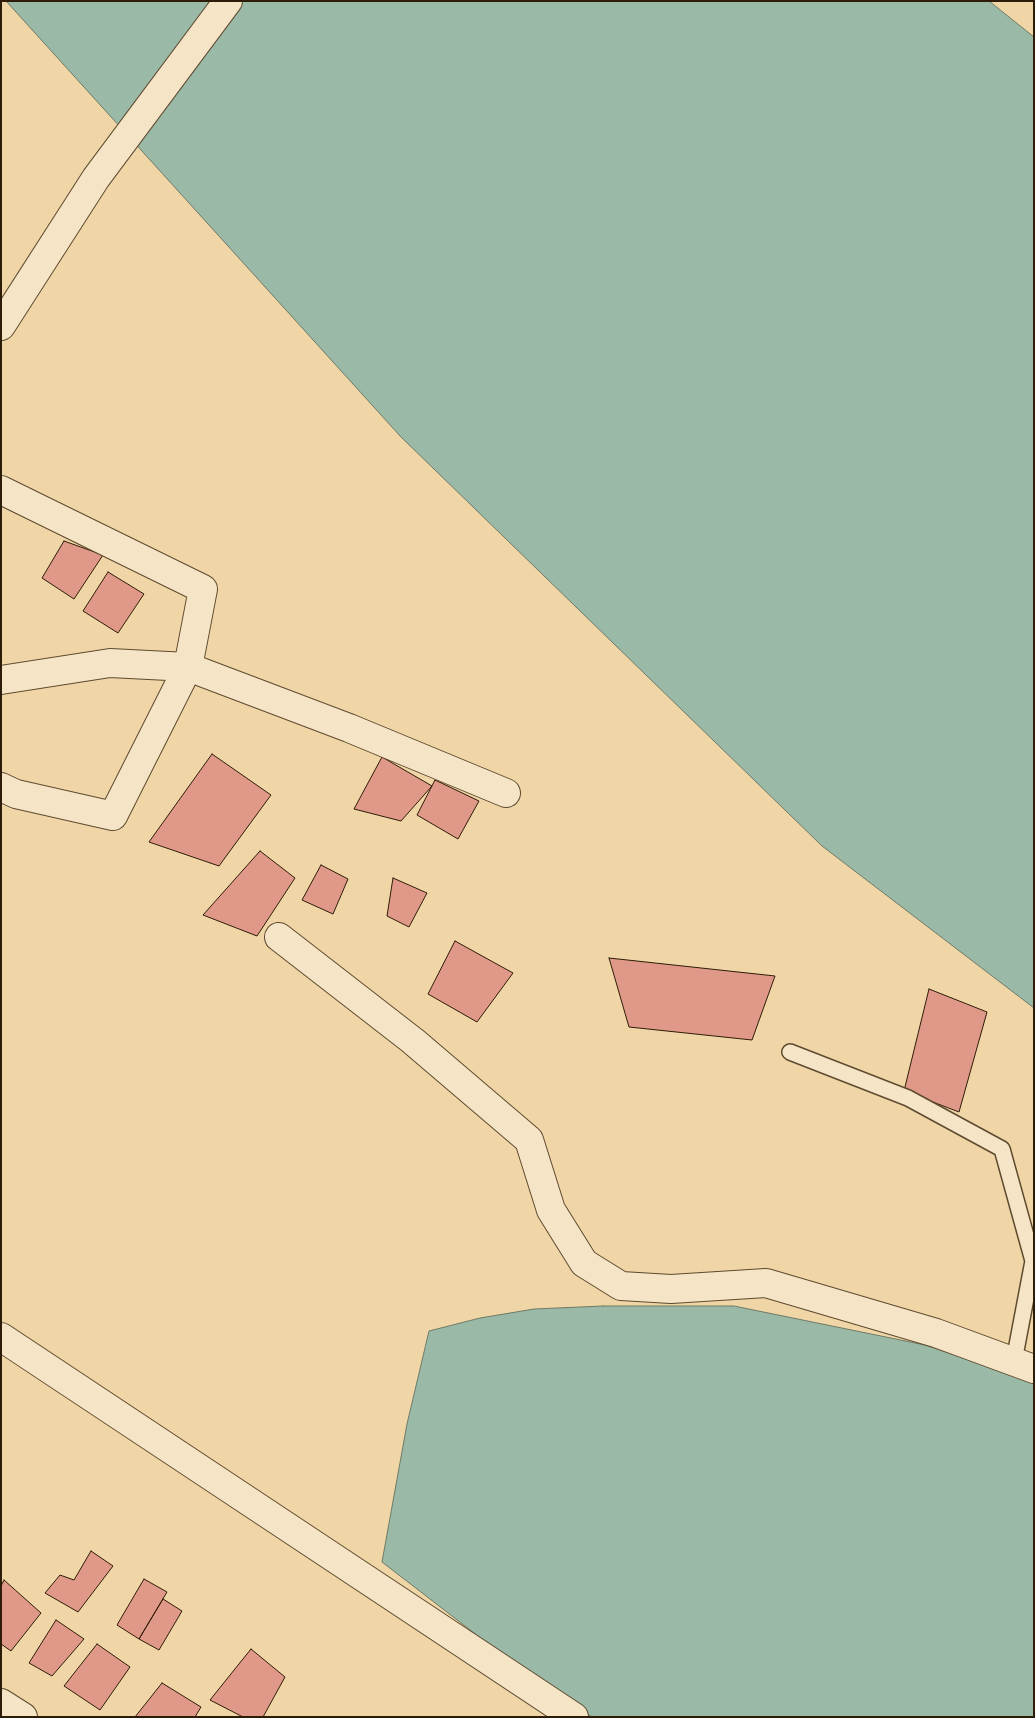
<!DOCTYPE html>
<html>
<head>
<meta charset="utf-8">
<style>
  body { margin:0 }
  #map { position:relative; width:1035px; height:1718px; overflow:hidden; background:#f0d6a7; font-family:"IM FELL Great Primer",serif }
  canvas { display:block }
  .frame { position:absolute; inset:0; border:2px solid #2d1c07; pointer-events:none }
</style>
</head>
<body>
<div id="map">
<canvas width="1035" height="1718"></canvas>
<div class="frame"></div>
</div>
<script>
const ctx = document.querySelector('canvas').getContext('2d');
ctx.lineJoin = 'round';
function fillPath(path, color) { ctx.fillStyle = color; ctx.fill(path, 'evenodd'); }
const shape = rows => new Path2D(rows.map(r => 'M' + r).join(''));
function stroke(path, color, width, dash) { ctx.strokeStyle = color; ctx.lineWidth = width; ctx.lineCap = dash ? 'butt' : 'round'; ctx.setLineDash(dash || []); ctx.stroke(path); }
const water = shape([
  [6,1,989,1,1034,37,1034,1008,822,846,401,437,6,1],
  [603,1306,734,1306,925,1345,1034,1382,1034,1717,592,1717,522,1670,382,1562,407,1424,429,1331,480,1318,534,1309,603,1306]
]);
fillPath(water, '#9ab9a6');
stroke(water, '#6e7a66', 1);
const building = shape([
  [64,541,103,555,74,599,42,578,64,541],
  [108,572,144,594,118,633,83,611,108,572],
  [212,754,271,795,219,866,149,842,212,754],
  [382,757,432,786,401,821,354,809,382,757],
  [435,780,479,801,458,839,417,815,435,780],
  [260,851,295,878,257,936,203,915,260,851],
  [321,865,348,879,333,914,302,900,321,865],
  [393,878,427,893,409,927,387,916,393,878],
  [455,941,513,973,477,1022,428,994,455,941],
  [609,958,775,976,752,1040,629,1027,609,958],
  [929,989,987,1012,959,1112,904,1091,929,989],
  [91,1551,113,1566,78,1612,45,1593,60,1575,74,1580,91,1551],
  [144,1579,167,1592,139,1639,117,1625,144,1579],
  [4,1580,41,1613,11,1651,1,1644,1,1586,4,1580],
  [163,1599,182,1611,159,1650,139,1639,163,1599],
  [56,1620,84,1639,52,1676,29,1663,56,1620],
  [97,1644,130,1667,100,1710,64,1686,97,1644],
  [251,1649,285,1677,263,1717,243,1717,210,1700,251,1649],
  [162,1683,201,1707,195,1717,135,1717,162,1683]
]);
fillPath(building, '#e09989');
stroke(building, '#2d1c07', 1);
const service = shape([
  [790,1052,908,1098,1002,1149,1033,1261,1014,1361]
]);
const minor = shape([
  [1,326,96,178,228,1],
  [1,490,203,589,188,667,113,816,16,794,1,787],
  [1,680,110,663,188,667,349,728,506,793],
  [279,937,413,1041,529,1140,551,1210,584,1263,621,1286,671,1289,766,1283,936,1333,1034,1369],
  [1,1337,574,1717],
  [1,1703,23,1717]
]);
stroke(service, '#5e4a2f', 18);
stroke(minor, '#5e4a2f', 30);
stroke(service, '#f5e4c6', 15);
stroke(minor, '#f5e4c6', 28);
</script>
</body>
</html>
